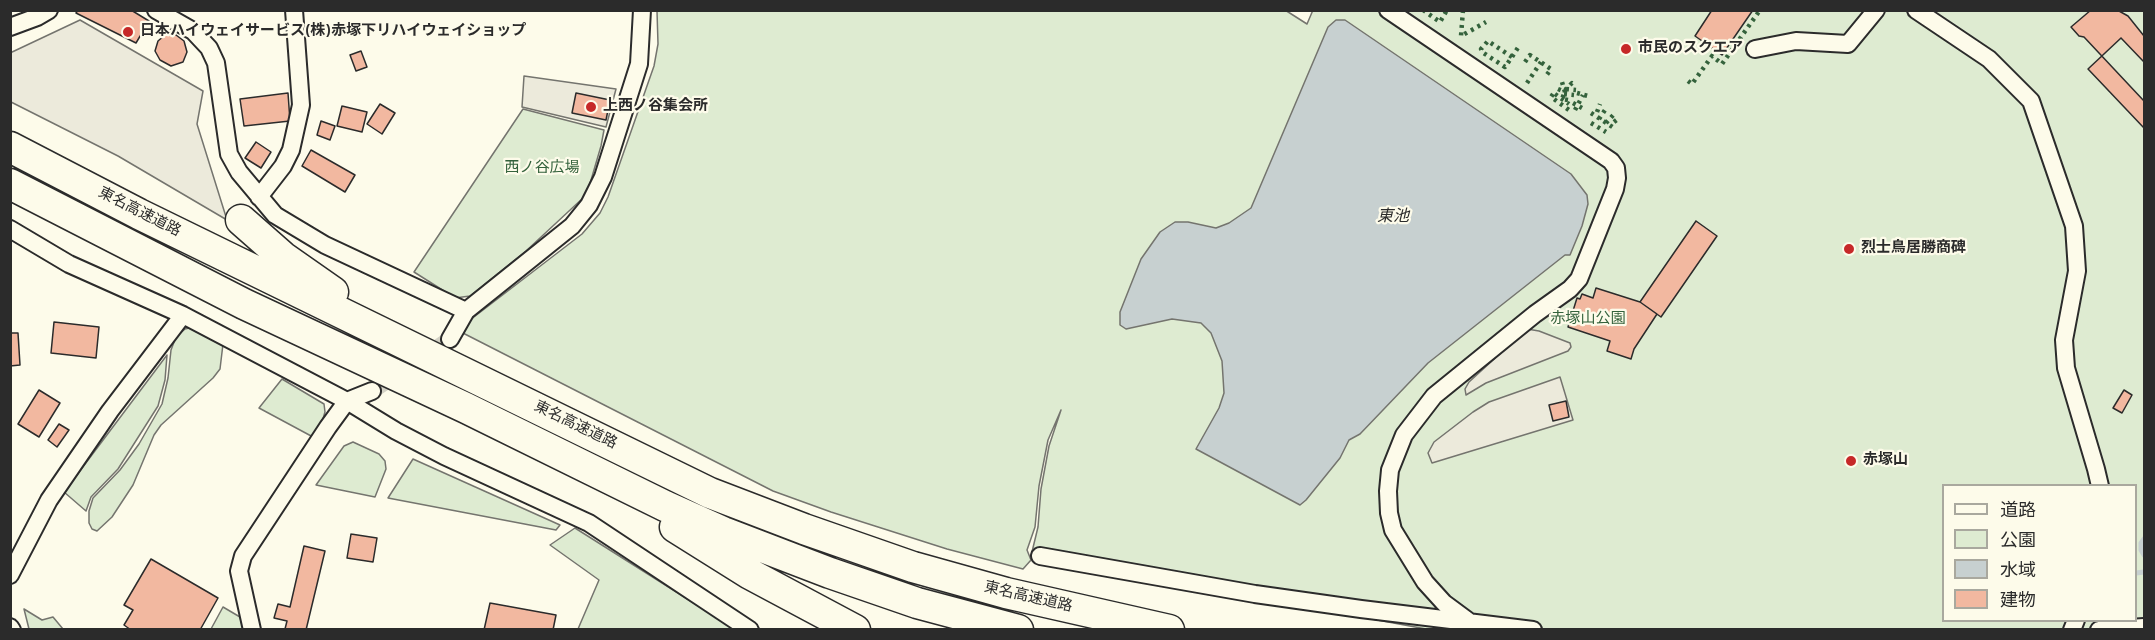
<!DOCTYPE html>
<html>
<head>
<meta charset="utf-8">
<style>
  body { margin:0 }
  #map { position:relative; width:2155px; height:640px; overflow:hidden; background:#fdfbea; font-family:Overpass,"Noto Sans JP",sans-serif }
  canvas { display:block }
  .frame { position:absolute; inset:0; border:12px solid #2b2b2b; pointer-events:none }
  .legend { position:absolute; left:1942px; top:484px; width:195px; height:138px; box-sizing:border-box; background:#fdfbea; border:2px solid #a9a89e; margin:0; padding:8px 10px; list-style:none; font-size:18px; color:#2b2b2b }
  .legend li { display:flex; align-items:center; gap:12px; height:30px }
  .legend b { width:30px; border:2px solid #a9a89e }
</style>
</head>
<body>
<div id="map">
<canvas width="2155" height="640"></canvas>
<div class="frame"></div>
<ul class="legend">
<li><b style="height:8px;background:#fdfbea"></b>道路</li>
<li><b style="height:16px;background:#deebd1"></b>公園</li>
<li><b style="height:16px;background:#c7d0d0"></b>水域</li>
<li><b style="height:16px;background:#f2b8a0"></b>建物</li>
</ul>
</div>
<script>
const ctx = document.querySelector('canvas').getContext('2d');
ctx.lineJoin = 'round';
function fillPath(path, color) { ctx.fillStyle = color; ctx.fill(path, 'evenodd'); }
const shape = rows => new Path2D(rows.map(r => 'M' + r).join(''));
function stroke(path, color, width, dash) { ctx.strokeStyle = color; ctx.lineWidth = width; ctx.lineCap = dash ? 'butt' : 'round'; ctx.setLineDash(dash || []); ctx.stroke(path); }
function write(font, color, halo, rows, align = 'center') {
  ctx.font = font + ' Overpass,"Noto Sans JP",sans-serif'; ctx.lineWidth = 4.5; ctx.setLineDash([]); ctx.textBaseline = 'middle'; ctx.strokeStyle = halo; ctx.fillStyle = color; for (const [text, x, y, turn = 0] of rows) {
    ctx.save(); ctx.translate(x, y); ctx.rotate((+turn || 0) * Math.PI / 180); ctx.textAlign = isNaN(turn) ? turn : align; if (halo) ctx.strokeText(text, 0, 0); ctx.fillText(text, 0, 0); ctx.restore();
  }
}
const green = shape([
  [1285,10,1307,24,1313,10,2144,11,2144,629,1426,629,1031,556,1038,527,1041,489,1049,446,1061,410,1048,440,1039,486,1035,527,1027,550,1031,560,1023,569,947,549,831,512,773,491,457,330,582,234,600,213,608,197,654,66,658,44,657,11,1285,10],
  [1944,486,2136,486,2136,620,1944,620,1944,486],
  [523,109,604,130,601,146,589,187,583,198,526,251,470,296,455,298,414,272,523,109],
  [193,327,223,344,220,369,213,378,161,425,154,435,133,485,112,517,97,531,92,529,89,523,89,511,93,498,120,470,139,444,162,404,168,378,171,350,176,337,185,329,193,327],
  [167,355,165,380,158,406,118,469,91,497,86,511,64,492,167,355],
  [282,379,324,404,325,412,322,422,313,437,259,408,282,379],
  [353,442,379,454,385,461,386,469,375,497,316,485,344,446,353,442],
  [413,459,560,525,556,530,388,498,413,459],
  [575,528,735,629,578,629,599,580,550,545,575,528],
  [223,607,240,617,243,629,211,629,223,607],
  [24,609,42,620,53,617,63,629,29,629,24,609]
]);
fillPath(green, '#deebd1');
stroke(green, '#74746e', 1.5);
const parking = shape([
  [80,20,203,91,197,124,227,220,118,156,11,102,10,53,80,20],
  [524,76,616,89,606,127,522,107,524,76],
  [1527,329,1539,331,1570,343,1571,347,1568,351,1486,383,1466,395,1465,389,1469,382,1527,329],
  [1560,377,1573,420,1432,463,1428,453,1434,442,1473,412,1489,402,1560,377]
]);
fillPath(parking, '#eceadb');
stroke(parking, '#74746e', 1.5);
const water = shape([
  [1336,20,1345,20,1571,174,1587,195,1588,204,1582,226,1570,255,1565,255,1428,363,1360,434,1349,440,1340,458,1306,500,1300,505,1196,449,1219,408,1224,393,1222,361,1211,333,1201,323,1172,319,1126,329,1120,325,1120,312,1141,259,1160,232,1175,222,1188,222,1216,228,1229,223,1251,208,1328,27,1336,20]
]);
fillPath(water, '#c7d0d0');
stroke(water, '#74746e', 1.5);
stroke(shape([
  [2144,539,2141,543,2141,550,2144,555],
  [2136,573,2144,572]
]), '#c7d0d0', 5);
const building = shape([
  [78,10,131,10,149,21,136,43,76,13,78,10],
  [1712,10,1753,10,1722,55,1695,36,1712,10],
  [2091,10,2119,11,2128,16,2144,36,2144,101,2084,37,2079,36,2071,27,2091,10],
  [165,35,176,35,184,41,187,52,183,62,171,66,160,60,155,51,158,41,165,35],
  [2121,38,2144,62,2144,128,2088,69,2121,38],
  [361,51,367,67,356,71,350,55,361,51],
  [288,93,290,121,244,126,240,99,288,93],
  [576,93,610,100,606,120,572,113,576,93],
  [380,104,395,113,382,134,367,124,380,104],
  [342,106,367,112,362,132,337,126,342,106],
  [321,121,335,126,330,140,317,135,321,121],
  [256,142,271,152,261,168,245,158,256,142],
  [311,150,355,175,345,192,302,166,311,150],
  [1696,221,1717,236,1661,317,1640,302,1696,221],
  [1596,288,1640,302,1657,314,1634,349,1631,359,1607,351,1610,341,1568,327,1577,298,1580,299,1582,294,1593,298,1596,288],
  [54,322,99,327,96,358,51,353,54,322],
  [10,333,18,333,20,365,10,366,10,333],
  [39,390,60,403,39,437,18,424,39,390],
  [2124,390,2132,395,2122,413,2113,408,2124,390],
  [1566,401,1569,417,1553,421,1549,405,1566,401],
  [59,424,69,430,57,447,48,440,59,424],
  [351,534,377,538,373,562,347,558,351,534],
  [304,546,325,551,306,630,286,630,285,629,287,621,274,618,278,604,290,607,304,546],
  [151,559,218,598,200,630,131,630,124,625,133,610,124,605,151,559],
  [490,603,556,615,553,630,484,630,490,603]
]);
fillPath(building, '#f2b8a0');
stroke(building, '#2b2b2b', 1.5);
stroke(shape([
  [372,391,450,339]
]), '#d3d1c4', 16, [16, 8]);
const minor = shape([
  [156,10,193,31,209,48,216,63,229,154,239,172,275,215,325,245,466,311],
  [1388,10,1611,161,1616,168,1617,178,1615,189,1579,279,1570,289,1535,314,1434,396,1404,435,1390,470,1388,491,1389,513,1393,530,1425,582,1444,603,1471,623,1471,630],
  [1916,10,1989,59,2031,101,2074,226,2077,271,2064,340,2066,368,2096,469,2100,486],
  [10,27,37,17,49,10],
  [1755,49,1796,41,1848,44,1876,10],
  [259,197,283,166,291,150,301,105,294,10],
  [10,229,69,264,183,315,347,401,396,431,444,456,589,523,750,630],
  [450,339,466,311,572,226,589,205,603,177,639,64,642,10],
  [1040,556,1255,594,1361,609,1533,630],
  [10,575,49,500,110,411,183,315],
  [10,627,12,630],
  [252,630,239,571,243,556,328,427,347,401,372,391],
  [2072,630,2076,620],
  [2099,630,2144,627]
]);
const motorway = shape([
  [10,147,139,214,710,493,804,529,913,567,1006,593,1169,630],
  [10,184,244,304,466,408,665,506,723,532,830,573,917,603,1018,630],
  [241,220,283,257,333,292],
  [675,527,750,574,855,630]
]);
stroke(minor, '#2b2b2b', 20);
stroke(motorway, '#2b2b2b', 33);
stroke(minor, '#fdfbea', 16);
stroke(motorway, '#fdfbea', 30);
stroke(shape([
  [1423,10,1440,22,1447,10],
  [1463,10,1461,36,1486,22],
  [1512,57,1488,41,1481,49,1482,52,1505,67,1512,57,1519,46],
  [1525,62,1530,55,1551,69,1546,76],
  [1688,81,1692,84,1712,56,1722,64,1760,10],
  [1527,83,1541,62],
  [1558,89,1565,92,1562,82],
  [1566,89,1576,90],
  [1577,93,1588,96],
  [1553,94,1551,97,1569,110,1571,107],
  [1555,94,1569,104],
  [1564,94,1574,95],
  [1568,100,1562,99,1566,89,1572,83,1575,85],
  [1573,103,1582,108],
  [1575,110,1583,95],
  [1597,112,1600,104],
  [1591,113,1614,128],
  [1599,119,1607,107],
  [1614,122,1619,118],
  [1591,123,1606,132],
  [1606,123,1615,113]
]), '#34623c', 4.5, [3, 4.5]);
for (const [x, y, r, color] of [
  [128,32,6,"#c62828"],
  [1626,49,6,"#c62828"],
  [591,107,6,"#c62828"],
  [1849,249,6,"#c62828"],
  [1851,461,6,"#c62828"]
]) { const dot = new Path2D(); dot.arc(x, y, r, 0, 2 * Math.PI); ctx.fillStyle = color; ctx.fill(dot); stroke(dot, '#fdfbea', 2); }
write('bold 15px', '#2b2b2b', '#fdfbea', [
  ["日本ハイウェイサービス(株)赤塚下リハイウェイショップ",140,32],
  ["市民のスクエア",1638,49],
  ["上西ノ谷集会所",603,107],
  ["烈士鳥居勝商碑",1861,249],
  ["赤塚山",1863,461]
], 'left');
write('15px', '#34623c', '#fdfbea', [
  ["西ノ谷広場",542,169],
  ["赤塚山公園",1588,320]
]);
write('15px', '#2b2b2b', '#fdfbea', [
  ["東名高速道路",139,213,27],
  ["東名高速道路",575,426,26],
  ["東名高速道路",1028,598,13]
]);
write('italic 16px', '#2b2b2b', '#fdfbea', [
  ["東池",1393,218]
]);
</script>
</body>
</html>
